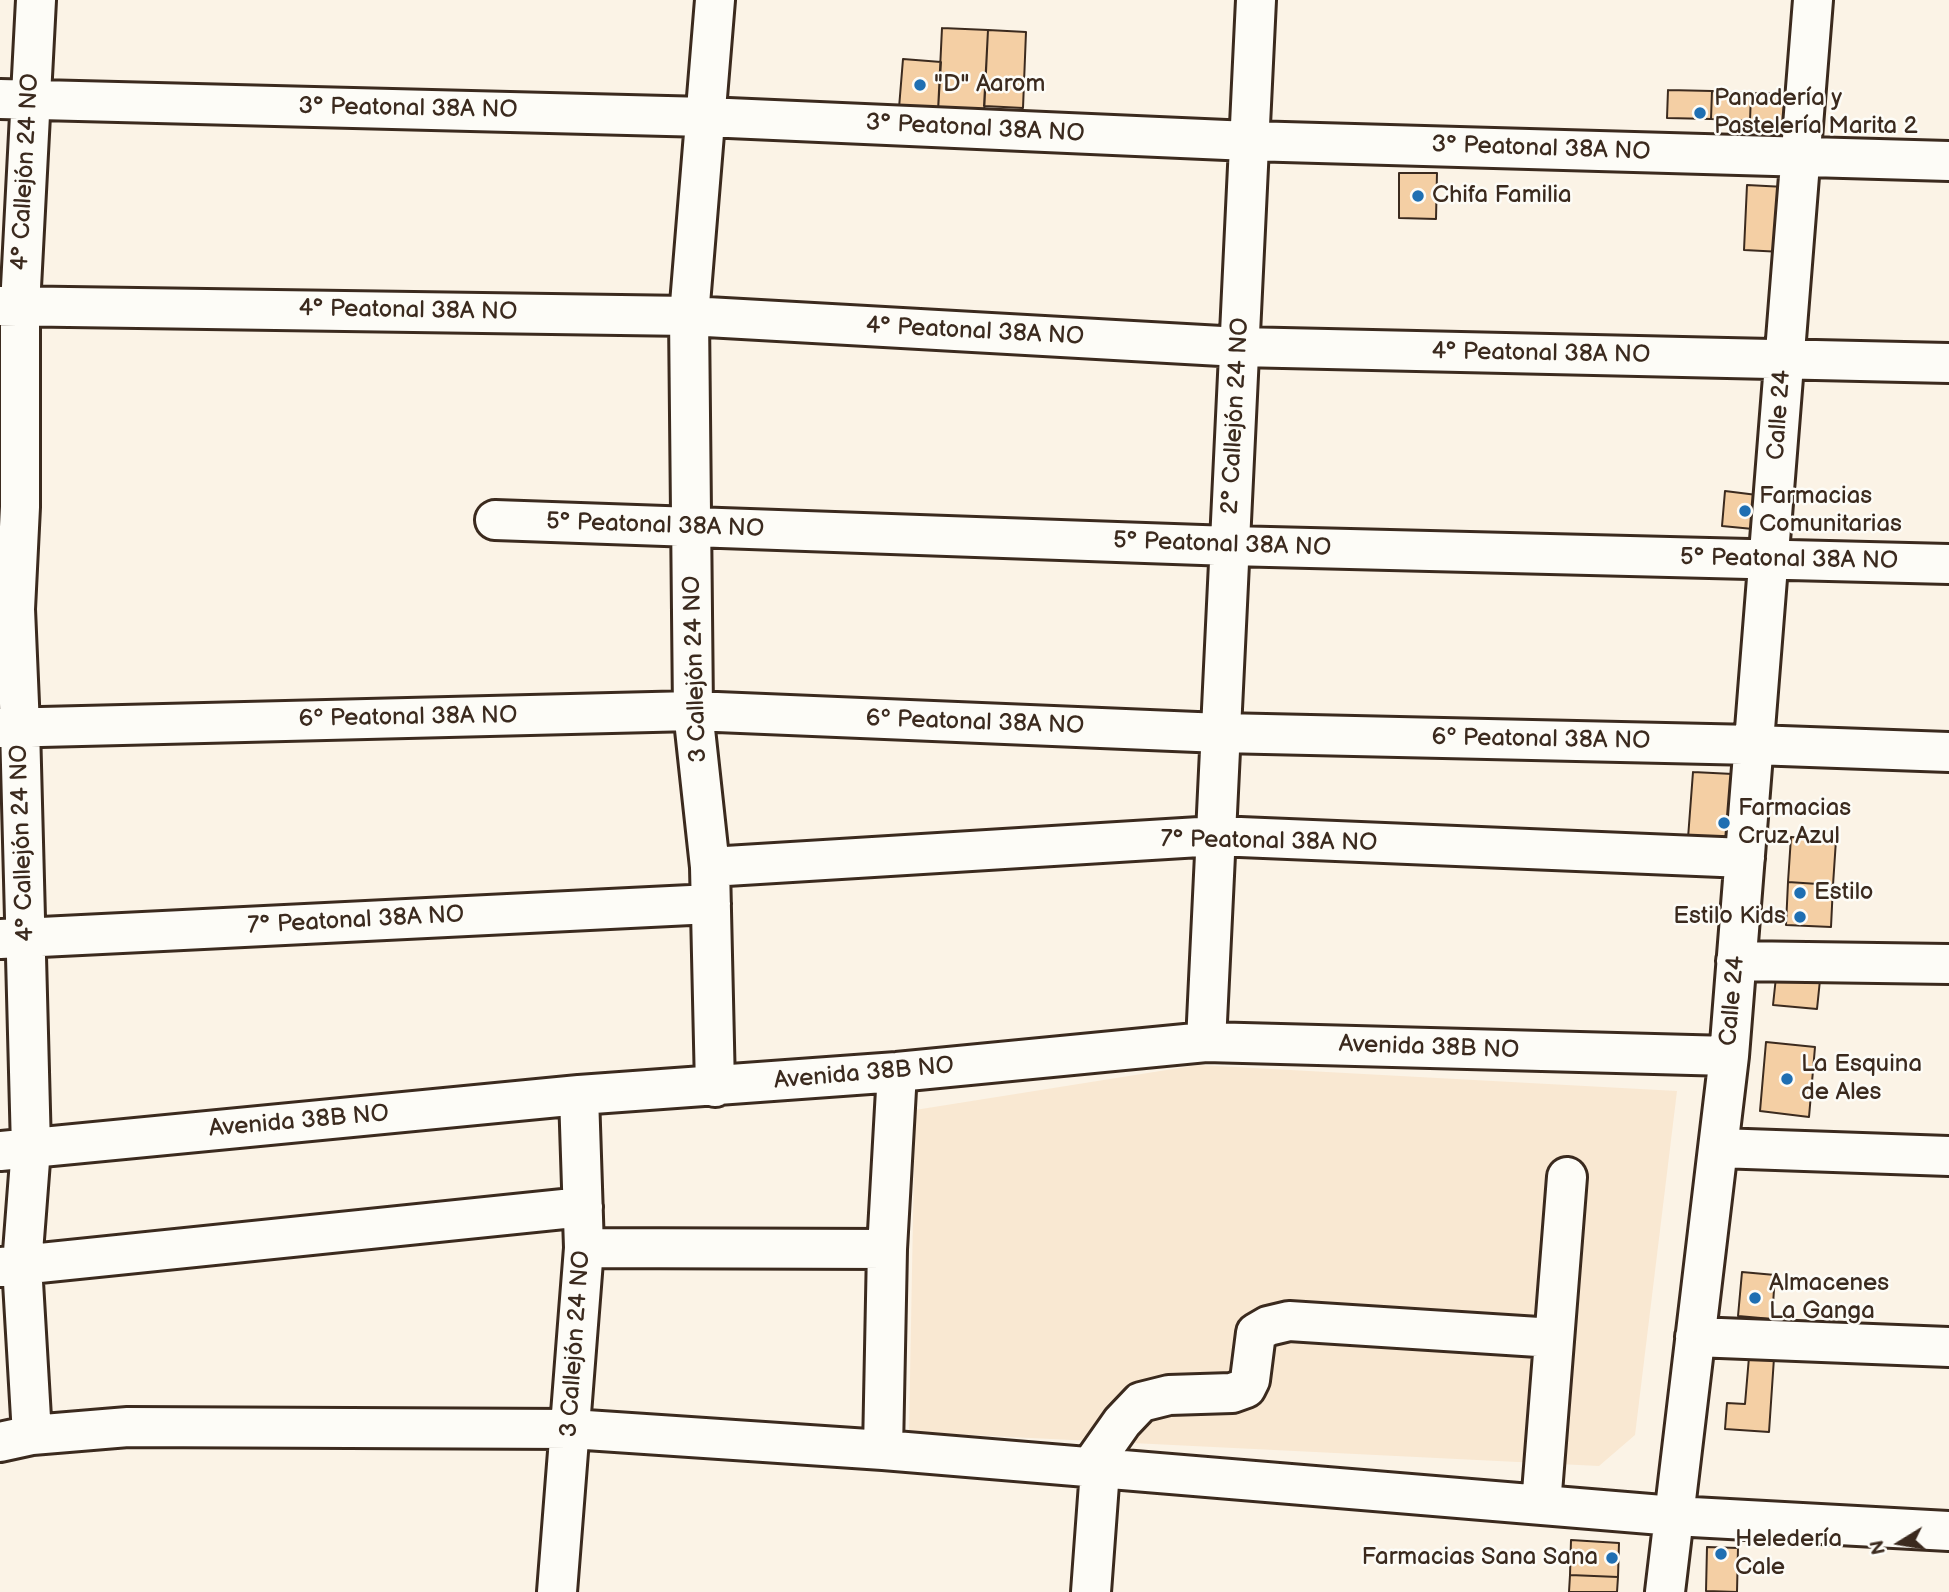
<!DOCTYPE html>
<html>
<head>
<meta charset="utf-8">
<style>
  body { margin:0 }
  #map { position:relative; width:1949px; height:1592px; overflow:hidden; background:#fbf3e6; font-family:"Balsamiq Sans",sans-serif }
  canvas { display:block }
  .north { position:absolute; left:1865px; top:1508px; width:70px; height:70px; -webkit-text-stroke:5px #fdfcf7; paint-order:stroke; rotate:259deg; font-size:19px; font-weight:700; line-height:28px; text-align:center; color:#3b2a1e }
  .north::after { content:''; display:block; margin:auto; width:24px; height:32px; background:#3b2a1e; clip-path:polygon(50% 0,100% 100%,50% 72%,0 100%) }
</style>
</head>
<body>
<div id="map">
<canvas width="1949" height="1592"></canvas>
<div class="north">N</div>
</div>
<script>
const ctx = document.querySelector('canvas').getContext('2d');
ctx.lineJoin = 'round';
function fillPath(path, color) { ctx.fillStyle = color; ctx.fill(path, 'evenodd'); }
const shape = rows => new Path2D(rows.map(r => 'M' + r).join(''));
function stroke(path, color, width, dash) { ctx.strokeStyle = color; ctx.lineWidth = width; ctx.lineCap = dash ? 'butt' : 'round'; ctx.setLineDash(dash || []); ctx.stroke(path); }
function write(font, color, halo, rows, align = 'center') {
  ctx.font = font + ' "Balsamiq Sans",sans-serif'; ctx.lineWidth = 5; ctx.setLineDash([]); ctx.textBaseline = 'middle'; ctx.strokeStyle = halo; ctx.fillStyle = color; for (const [text, x, y, turn = 0] of rows) {
    ctx.save(); ctx.translate(x, y); ctx.rotate((+turn || 0) * Math.PI / 180); ctx.textAlign = isNaN(turn) ? turn : align; if (halo) ctx.strokeText(text, 0, 0); ctx.fillText(text, 0, 0); ctx.restore();
  }
}
fillPath(shape([
  [1198,1065,1677,1091,1635,1435,1599,1466,909,1432,915,1110]
]), '#f9e8d2');
const building = shape([
  [942,28,988,30,984,114,938,111,942,28],
  [988,30,1026,32,1023,108,984,106,988,30],
  [903,59,941,62,938,111,899,108,903,59],
  [1668,90,1712,91,1711,119,1667,118,1668,90],
  [1712,91,1751,93,1750,121,1711,119,1712,91],
  [1751,93,1787,94,1786,123,1750,121,1751,93],
  [1399,173,1437,173,1436,219,1399,218,1399,173],
  [1747,185,1785,187,1782,252,1744,250,1747,185],
  [1725,491,1757,495,1753,529,1722,526,1725,491],
  [1693,772,1733,774,1729,840,1688,838,1693,772],
  [1791,837,1836,840,1833,885,1788,882,1791,837],
  [1788,882,1833,885,1831,927,1786,925,1788,882],
  [1776,977,1820,980,1817,1009,1773,1005,1776,977],
  [1766,1042,1815,1047,1809,1117,1760,1111,1766,1042],
  [1742,1272,1775,1275,1772,1319,1738,1316,1742,1272],
  [1749,1357,1774,1358,1769,1432,1725,1429,1727,1403,1745,1404,1749,1357],
  [1571,1540,1619,1543,1618,1577,1570,1575,1571,1540],
  [1707,1547,1738,1548,1737,1592,1706,1591,1707,1547],
  [1570,1575,1618,1577,1617,1592,1569,1592,1570,1575]
]);
fillPath(building, '#f4cfa4');
stroke(building, '#3b2a1e', 2);
const minor = shape([
  [0,99,706,117,1249,141,1949,161],
  [0,306,689,316,1239,347,1949,363],
  [495,520,1230,546,1949,564],
  [0,728,693,711,1221,733,1754,745,1949,752],
  [710,867,1216,836,1745,858],
  [0,939,711,904],
  [1736,961,1949,964],
  [1206,1042,1256,0],
  [715,1087,710,867,693,711,689,316,715,0],
  [1718,1148,1949,1156],
  [0,1151,579,1095,897,1072,1206,1042,1729,1056],
  [584,1248,887,1249],
  [0,1267,583,1207],
  [1695,1337,1949,1347],
  [32,1435,22,1265,31,1148,20,727,15,609,20,507,20,306,36,0],
  [0,1442,32,1435,128,1427,571,1429,883,1450,1674,1516,1949,1531],
  [883,1450,887,1249,897,1072],
  [1089,1469,1122,1422,1141,1402,1169,1395,1232,1393,1246,1388,1250,1380,1256,1333,1268,1326,1289,1321,1554,1338],
  [1541,1505,1567,1177],
  [557,1592,584,1248,579,1095],
  [1091,1592,1100,1470],
  [1665,1592,1729,1056,1813,0]
]);
stroke(minor, '#3b2a1e', 44);
stroke(minor, '#fdfcf7', 38);
for (const [x, y, r, color] of [
  [920,85,7,"#1f6fb2"],
  [1700,113,7,"#1f6fb2"],
  [1418,196,7,"#1f6fb2"],
  [1745,511,7,"#1f6fb2"],
  [1724,823,7,"#1f6fb2"],
  [1800,893,7,"#1f6fb2"],
  [1800,917,7,"#1f6fb2"],
  [1787,1079,7,"#1f6fb2"],
  [1755,1298,7,"#1f6fb2"],
  [1721,1554,7,"#1f6fb2"],
  [1612,1558,7,"#1f6fb2"]
]) { const dot = new Path2D(); dot.arc(x, y, r, 0, 2 * Math.PI); ctx.fillStyle = color; ctx.fill(dot); stroke(dot, '#fdfcf7', 2.5); }
write('24px', '#3b2a1e', '#fdfcf7', [
  ["\"D\" Aarom",934,85],
  ["Panadería y",1714,99],
  ["Pastelería Marita 2",1714,127],
  ["Chifa Familia",1432,196],
  ["Farmacias",1759,497],
  ["Comunitarias",1759,525],
  ["Farmacias",1738,809],
  ["Cruz Azul",1738,837],
  ["Estilo",1814,893],
  ["Estilo Kids",1786,917,"right"],
  ["La Esquina",1801,1065],
  ["de Ales",1801,1093],
  ["Almacenes",1769,1284],
  ["La Ganga",1769,1312],
  ["Heledería",1735,1540],
  ["Cale",1735,1568],
  ["Farmacias Sana Sana",1598,1558,"right"]
], 'left');
write('24px', '#3b2a1e', '#fdfcf7', [
  ["3° Peatonal 38A NO",408,109,1],
  ["3° Peatonal 38A NO",975,129,3],
  ["3° Peatonal 38A NO",1541,149,2],
  ["4° Callejón 24 NO",26,172,-87],
  ["4° Peatonal 38A NO",408,311,1],
  ["4° Peatonal 38A NO",975,332,3],
  ["4° Peatonal 38A NO",1541,354,1],
  ["Calle 24",1780,415,-86],
  ["2° Callejón 24 NO",1236,416,-87],
  ["5° Peatonal 38A NO",655,526,2],
  ["5° Peatonal 38A NO",1222,545,2],
  ["5° Peatonal 38A NO",1789,560,1],
  ["3 Callejón 24 NO",696,669,-92],
  ["6º Peatonal 38A NO",408,718,-1],
  ["6º Peatonal 38A NO",975,723,2],
  ["6º Peatonal 38A NO",1541,740,1],
  ["7° Peatonal 38A NO",1269,842,1],
  ["4° Callejón 24 NO",23,843,-92],
  ["7° Peatonal 38A NO",356,921,-3],
  ["Calle 24",1733,1001,-85],
  ["Avenida 38B NO",1429,1048,2],
  ["Avenida 38B NO",864,1074,-5],
  ["Avenida 38B NO",299,1122,-5],
  ["3 Callejón 24 NO",576,1344,-86]
]);
</script>
</body>
</html>
